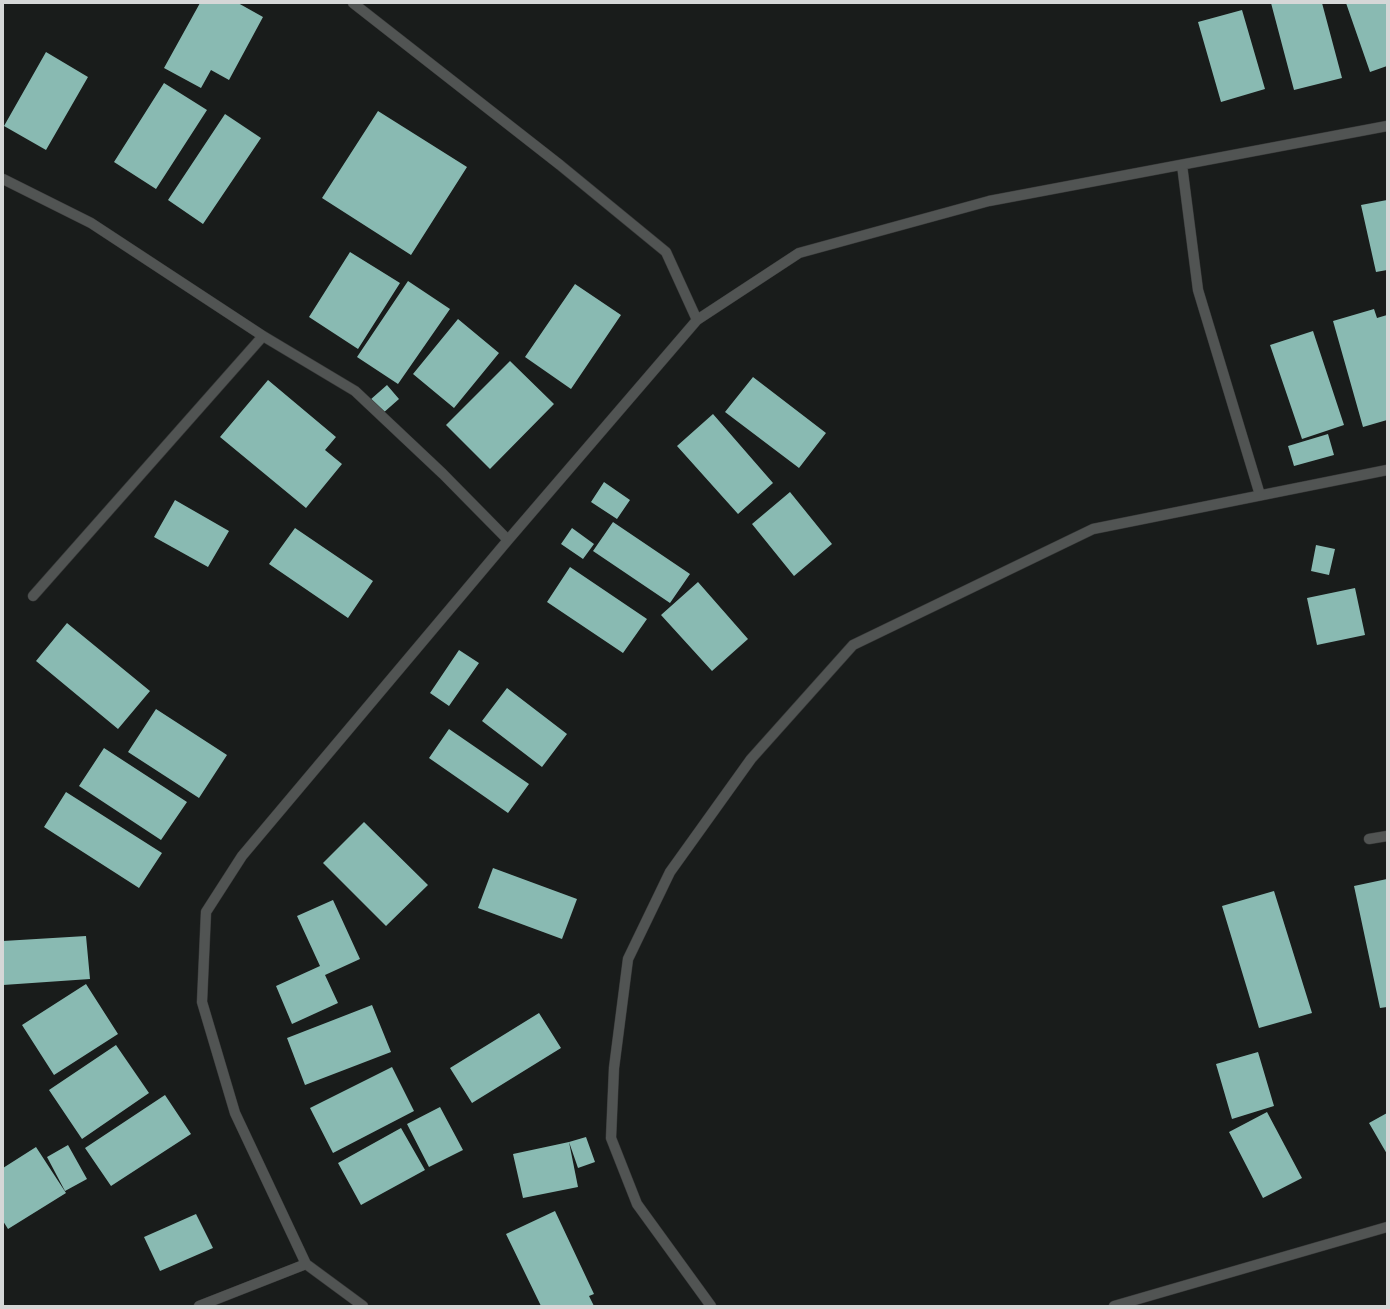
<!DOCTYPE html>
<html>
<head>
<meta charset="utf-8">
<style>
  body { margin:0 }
  #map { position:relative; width:1390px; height:1309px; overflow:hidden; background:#191c1b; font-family:Inter,sans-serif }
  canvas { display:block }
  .frame { position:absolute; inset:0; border:4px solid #d5d7d7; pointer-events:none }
</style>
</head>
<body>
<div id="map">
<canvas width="1390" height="1309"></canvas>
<div class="frame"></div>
</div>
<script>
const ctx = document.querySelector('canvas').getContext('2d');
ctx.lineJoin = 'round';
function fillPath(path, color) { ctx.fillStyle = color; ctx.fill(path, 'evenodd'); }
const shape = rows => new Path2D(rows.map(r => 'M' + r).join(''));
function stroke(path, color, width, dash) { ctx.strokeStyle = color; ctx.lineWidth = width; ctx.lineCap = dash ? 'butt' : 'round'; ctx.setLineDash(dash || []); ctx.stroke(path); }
fillPath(shape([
  [200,3,238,3,263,17,229,80,211,70,201,88,164,68],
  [1271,3,1322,3,1342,78,1294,90],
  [1346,3,1387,3,1387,66,1370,72],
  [1242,10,1265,89,1221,102,1198,22],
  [46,52,88,77,46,150,4,126],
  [164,83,207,110,156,189,114,162],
  [378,111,467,167,411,255,322,198],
  [225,114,261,138,203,224,168,200],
  [1387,200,1387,270,1376,272,1361,205],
  [350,252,400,283,358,349,309,317],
  [408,281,450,309,398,384,357,357],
  [575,284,621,315,571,389,525,357],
  [1374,309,1377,318,1387,315,1387,420,1363,427,1333,321],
  [458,319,499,353,454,408,413,374],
  [1313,331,1344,425,1302,439,1270,345],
  [510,361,554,404,490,469,446,425],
  [753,377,826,433,799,468,725,412],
  [268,380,336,437,325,450,342,464,306,508,220,437],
  [387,385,399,399,382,414,370,400],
  [713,414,773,483,738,514,677,446],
  [1328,434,1334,455,1294,466,1288,446],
  [604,482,630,500,617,519,591,502],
  [790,492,832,544,794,576,752,524],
  [175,500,229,531,208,567,154,537],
  [613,522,690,574,670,603,593,551],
  [295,528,373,581,348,618,269,564],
  [572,528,594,544,583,559,561,544],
  [1316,545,1335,549,1329,575,1311,571],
  [570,567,647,619,623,653,547,602],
  [698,582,748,639,712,671,661,615],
  [1355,588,1365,635,1317,645,1307,598],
  [67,623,150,691,118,729,36,661],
  [459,650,479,663,449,706,430,693],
  [507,688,567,734,542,767,482,721],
  [156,709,227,755,199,798,128,752],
  [449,729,529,784,508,813,429,758],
  [104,748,187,802,161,840,79,786],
  [66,792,162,853,139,888,44,827],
  [364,822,428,885,386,926,323,863],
  [493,868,577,899,562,939,478,908],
  [1387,879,1387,1007,1380,1008,1354,886],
  [1274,891,1312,1013,1259,1028,1222,906],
  [333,900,360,959,325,975,338,1003,292,1024,276,986,320,966,297,916],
  [86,936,90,979,3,985,3,941],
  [86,984,118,1034,54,1075,22,1025],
  [372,1005,391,1052,305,1085,287,1038],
  [539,1013,561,1048,472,1103,450,1068],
  [116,1045,149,1093,82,1139,49,1090],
  [1258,1052,1274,1106,1232,1119,1216,1064],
  [392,1067,414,1111,333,1153,310,1108],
  [165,1095,191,1134,111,1186,85,1148],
  [440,1107,463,1150,429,1167,407,1124],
  [1267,1112,1302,1178,1263,1198,1229,1132],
  [1387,1113,1387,1154,1369,1123],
  [401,1128,425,1170,361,1205,338,1163],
  [586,1137,595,1162,578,1168,569,1142],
  [569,1142,578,1187,523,1198,513,1154],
  [68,1145,87,1179,65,1191,47,1157],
  [36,1147,66,1193,8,1229,3,1221,3,1168],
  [555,1211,594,1294,589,1296,594,1306,541,1306,506,1234],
  [196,1214,213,1248,160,1271,144,1237]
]), '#89bab2');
const street = shape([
  [353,3,560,165,666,252,697,320],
  [1182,165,1198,290,1260,495],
  [3,179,91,223,263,336,355,391,443,474,508,540],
  [33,596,263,336],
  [1369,839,1387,836],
  [306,1264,363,1306],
  [199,1306,306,1264,235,1113,202,1002,206,912,242,856,508,540,697,320,799,253,989,201,1387,126],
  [711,1306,637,1204,611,1138,614,1068,628,959,670,872,751,759,853,645,1093,529,1387,470],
  [1114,1306,1387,1227]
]);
stroke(street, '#373838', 11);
stroke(street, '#515453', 10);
</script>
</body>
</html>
